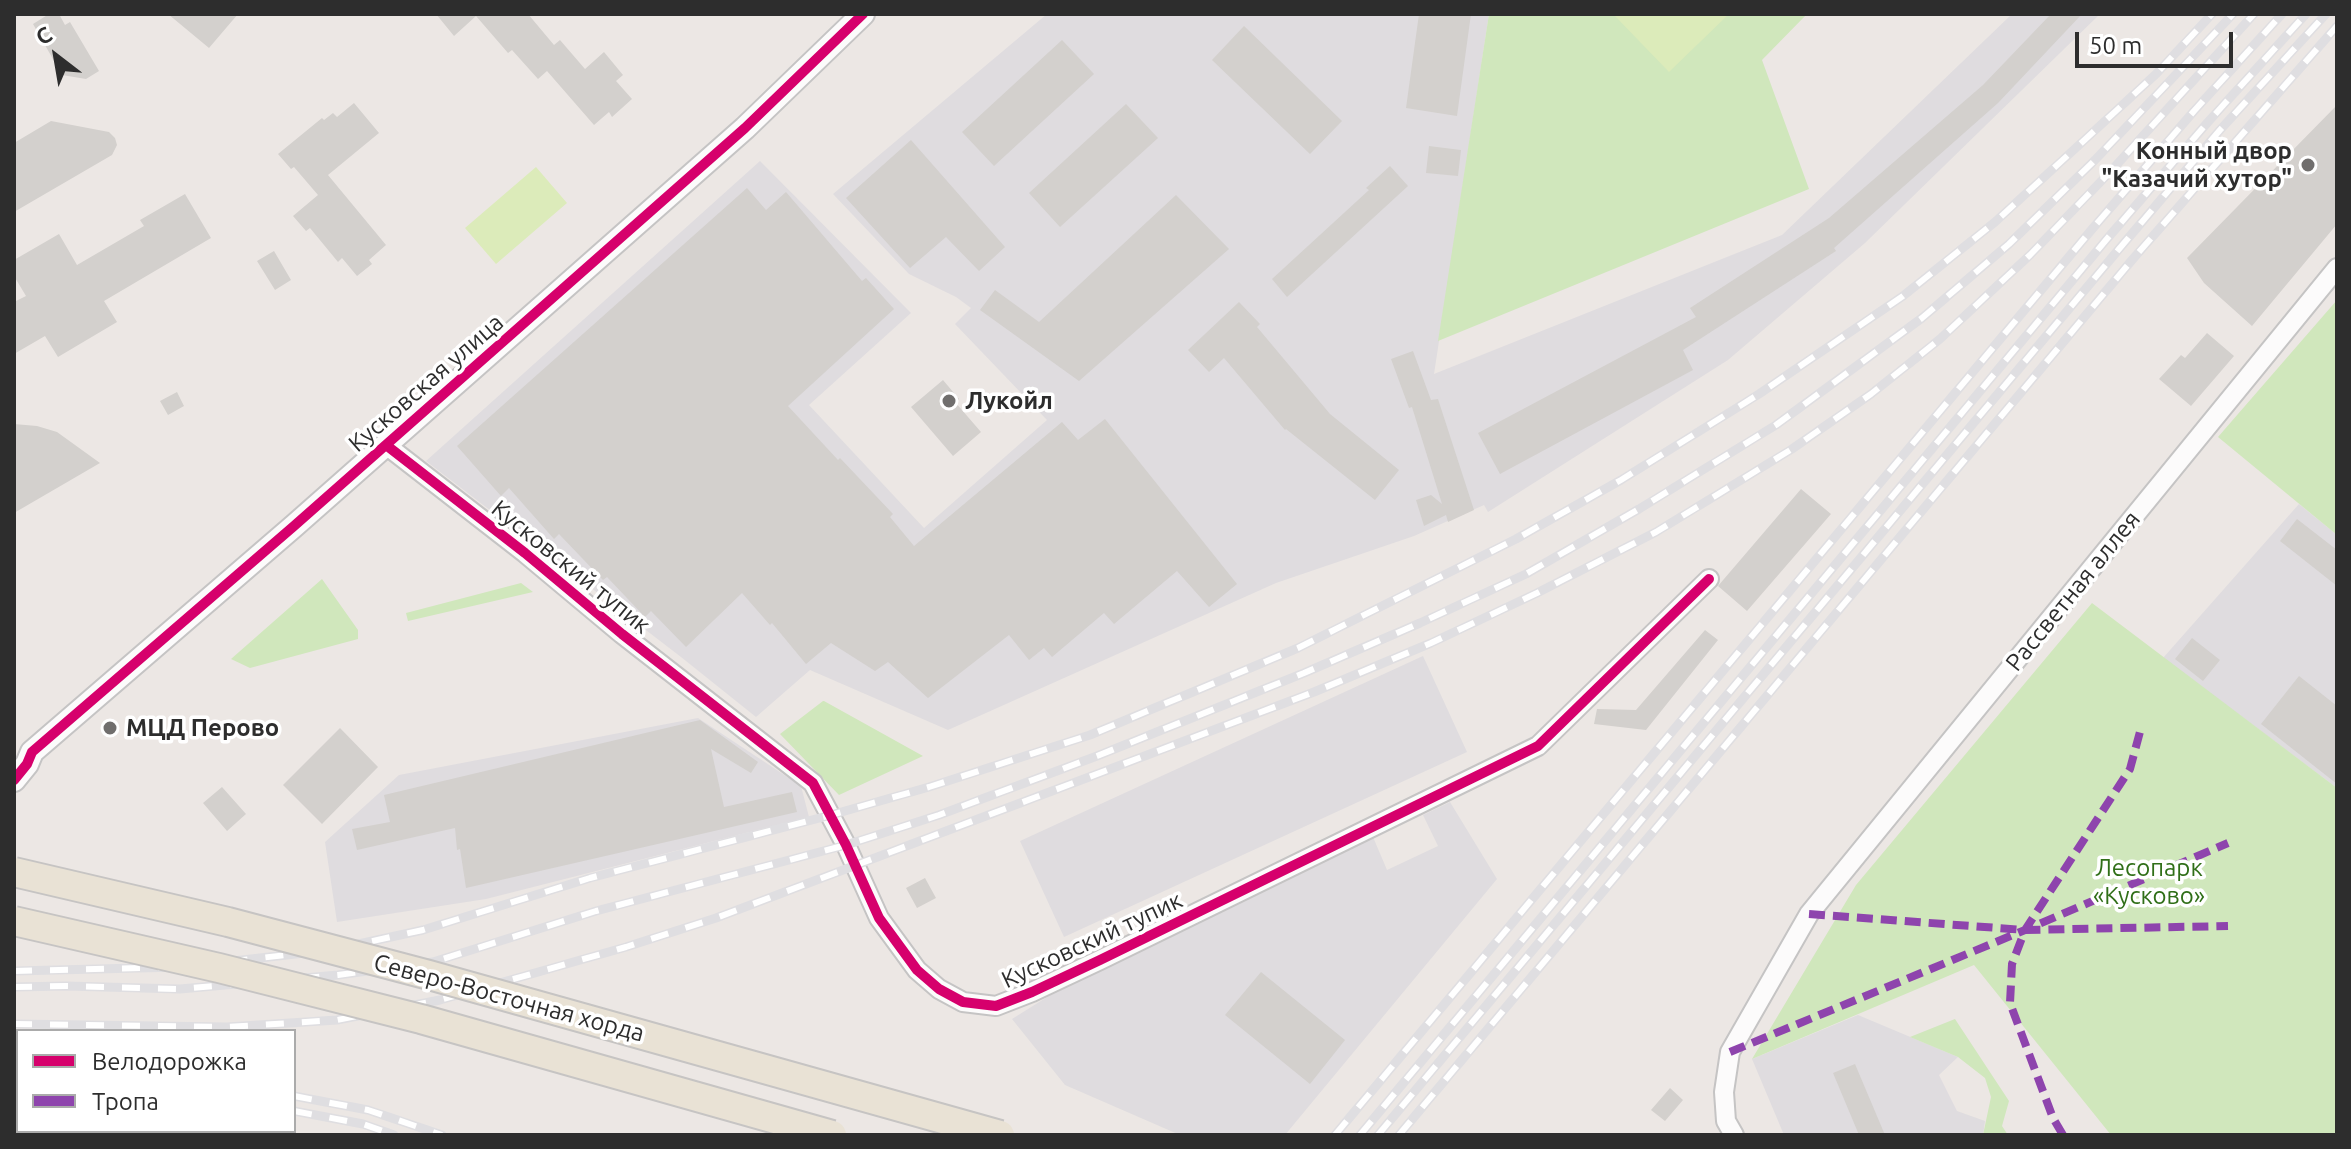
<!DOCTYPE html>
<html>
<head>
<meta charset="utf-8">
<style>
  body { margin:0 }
  #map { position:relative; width:2351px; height:1149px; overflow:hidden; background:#ece7e4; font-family:Ubuntu,sans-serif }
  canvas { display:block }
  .frame { position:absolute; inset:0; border:16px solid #2d2d2d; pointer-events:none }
  .legend { position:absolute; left:16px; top:1029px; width:280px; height:104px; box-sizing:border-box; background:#fff; border:2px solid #ababab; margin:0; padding:10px 14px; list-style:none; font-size:24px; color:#2d2d2d }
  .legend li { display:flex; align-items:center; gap:16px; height:40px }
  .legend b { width:40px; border:2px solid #ababab }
  .north { position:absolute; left:16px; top:16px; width:80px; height:80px; -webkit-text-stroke:6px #fff; paint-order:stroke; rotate:329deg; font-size:22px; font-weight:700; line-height:32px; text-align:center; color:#2d2d2d }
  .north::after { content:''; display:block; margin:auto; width:28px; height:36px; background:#2d2d2d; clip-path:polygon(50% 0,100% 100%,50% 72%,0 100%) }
  .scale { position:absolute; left:2075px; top:32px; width:158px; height:36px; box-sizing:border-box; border:4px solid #2d2d2d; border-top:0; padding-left:10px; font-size:24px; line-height:28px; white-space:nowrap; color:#2d2d2d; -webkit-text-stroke:6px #fff; paint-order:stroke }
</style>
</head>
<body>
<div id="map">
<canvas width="2351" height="1149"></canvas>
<div class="frame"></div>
<ul class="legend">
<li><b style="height:10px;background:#d6006c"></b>Велодорожка</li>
<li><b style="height:10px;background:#8e44ad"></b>Тропа</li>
</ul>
<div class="north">С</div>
<div class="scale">50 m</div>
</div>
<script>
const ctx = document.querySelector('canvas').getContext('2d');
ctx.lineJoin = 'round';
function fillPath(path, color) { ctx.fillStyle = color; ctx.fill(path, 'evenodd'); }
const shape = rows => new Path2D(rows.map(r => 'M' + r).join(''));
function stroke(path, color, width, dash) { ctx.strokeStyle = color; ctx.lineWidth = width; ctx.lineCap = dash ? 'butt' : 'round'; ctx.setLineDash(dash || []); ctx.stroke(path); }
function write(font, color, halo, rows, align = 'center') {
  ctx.font = font + ' Ubuntu,sans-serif'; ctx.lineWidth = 7; ctx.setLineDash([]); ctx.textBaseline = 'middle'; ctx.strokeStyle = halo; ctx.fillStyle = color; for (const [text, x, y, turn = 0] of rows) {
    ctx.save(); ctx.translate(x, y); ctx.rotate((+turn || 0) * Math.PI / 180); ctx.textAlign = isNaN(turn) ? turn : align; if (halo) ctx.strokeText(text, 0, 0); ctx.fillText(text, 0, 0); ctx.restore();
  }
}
fillPath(shape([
  [1047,14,1489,14,1434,374,1782,235,2012,14,2100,14,1865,243,1728,360,1488,512,1484,505,1414,536,1276,583,948,730,810,670,756,717,681,657,426,461,760,161,911,313,809,405,924,528,1047,420,955,324,971,308,956,297,909,274,833,194],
  [2299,504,2337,535,2337,788,2163,658],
  [1423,656,1467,752,1064,937,1020,841],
  [698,718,801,786,809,817,486,899,337,922,325,842,399,775],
  [1450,802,1497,879,1285,1135,1180,1135,1065,1085,1012,1019,1076,979,1373,837,1387,870,1438,846,1423,815],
  [1858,1015,1958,1057,1939,1075,1957,1111,1985,1121,1983,1135,1784,1135,1752,1059]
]), '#dfdcdf');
fillPath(shape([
  [1489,14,1807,14,1762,60,1809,189,1438,341],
  [2337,300,2337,535,2218,437],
  [322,579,358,630,358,639,250,668,231,659],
  [521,583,533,592,408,621,406,613],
  [2092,603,2337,788,2337,1135,2111,1135,1974,965,1752,1059,1856,885],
  [823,701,824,701,923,756,839,795,780,734],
  [1955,1019,2009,1101,2002,1126,2008,1135,1983,1135,1991,1097,1985,1078,1958,1057,1910,1037]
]), '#d0e7bc');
fillPath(shape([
  [1613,14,1729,14,1669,72],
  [536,167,567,203,496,264,465,228]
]), '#dcebba');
fillPath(shape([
  [49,14,59,14,65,25,70,22,99,71,86,79,62,75,33,24],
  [168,14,238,14,209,48],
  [436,14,528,14,554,45,560,40,585,69,604,52,623,75,616,81,632,99,612,117,609,112,594,125,547,71,538,79,512,50,508,53,476,16,454,36],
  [1419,14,1471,14,1457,116,1406,108],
  [2051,14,2082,14,1998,103,1834,248,1836,251,1683,350,1693,370,1500,474,1478,433,1696,317,1690,308,1829,218,1983,85],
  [1244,26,1342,121,1310,154,1212,60],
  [1062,40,1094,74,994,166,962,132],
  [354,103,379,133,328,175,386,245,369,260,372,264,357,276,342,258,338,262,310,228,306,231,293,216,318,195,294,167,291,169,278,154,322,118,324,120,333,113,337,117],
  [1126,104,1158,138,1060,227,1029,193],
  [2337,105,2337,224,2252,326,2204,283,2187,258],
  [51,121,109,132,115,138,117,145,112,155,14,212,14,143],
  [911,140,1005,247,979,271,946,237,910,268,846,198],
  [1429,146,1461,150,1458,176,1426,173],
  [1390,166,1408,186,1287,297,1272,279,1369,190,1366,188],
  [747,188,766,210,786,192,862,281,866,278,894,309,788,406,838,460,840,458,893,514,890,517,914,546,1062,422,1078,440,1105,419,1237,584,1209,607,1177,571,1114,624,1104,613,1052,657,1044,648,1029,660,1009,635,928,698,888,662,875,671,831,643,806,664,772,623,770,625,742,593,686,647,651,611,645,617,607,577,603,580,559,534,554,539,509,488,501,496,457,446],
  [185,194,211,238,104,301,117,322,58,357,45,336,14,354,14,302,26,296,14,276,14,260,59,234,77,265,144,226,140,220],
  [1176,195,1229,249,1079,381,980,310,995,290,1039,322],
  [274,251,291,280,275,290,257,261],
  [1239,302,1260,324,1257,327,1330,414,1399,470,1375,500,1286,429,1285,430,1224,358,1209,372,1188,350],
  [2207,333,2234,356,2191,406,2159,379,2181,355,2185,358],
  [1413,351,1431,400,1438,399,1474,510,1448,522,1446,515,1424,526,1416,500,1431,495,1442,504,1412,407,1409,408,1391,359],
  [943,380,959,399,955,402,981,432,953,456,911,407],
  [177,392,184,406,168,415,160,401],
  [14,424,37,426,57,432,100,463,14,513],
  [1801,489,1831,514,1747,611,1718,586],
  [2297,519,2337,550,2337,586,2280,541],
  [1705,630,1718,640,1646,730,1594,724,1597,709,1636,710],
  [2192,638,2220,660,2203,681,2175,659],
  [2299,676,2337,706,2337,784,2261,724],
  [700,720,758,762,751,773,711,749,724,807,792,792,797,812,466,888,460,849,457,850,455,828,357,850,352,829,390,822,384,795],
  [340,728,378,767,322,824,283,785],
  [222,787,246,814,227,831,203,803],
  [925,878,936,898,917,908,906,888],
  [1261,972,1345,1040,1310,1084,1225,1015],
  [1855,1064,1885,1135,1859,1135,1833,1073],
  [1670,1088,1683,1100,1665,1121,1651,1110]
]), '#d3d0cd');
const minor = shape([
  [386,445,525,553,622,634,813,783,846,845,879,918,917,970,939,989,963,1002,996,1006,1032,992,1100,960,1538,746,1709,579],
  [1734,1135,1726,1121,1724,1092,1730,1052,1809,914,2337,268]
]);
const tertiary = shape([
  [14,780,27,764,32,752,294,526,745,128,863,14]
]);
stroke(minor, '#c5c4c4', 22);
stroke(tertiary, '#c5c4c4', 26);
stroke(minor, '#fcfbfb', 18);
stroke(tertiary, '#fcfbfb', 22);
const rail = shape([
  [14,971,180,967,331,950,423,930,590,878,831,815,929,787,1090,735,1298,648,1516,539,1621,480,1759,394,1903,296,1995,222,2079,145,2156,74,2212,14],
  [14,987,66,986,180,989,338,975,433,962,596,911,846,845,939,815,1097,756,1304,673,1420,623,1526,574,1639,509,1776,425,1922,318,2009,244,2095,160,2233,14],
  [14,1024,227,1027,337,1020,440,1000,626,947,716,918,1314,692,1431,643,1537,593,1656,532,1792,449,1871,394,1940,339,2030,255,2110,172,2254,14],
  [14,1052,18,1052],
  [14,1064,18,1065],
  [294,1096,368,1110,442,1135],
  [294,1111,363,1124,394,1135],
  [1335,1135,2093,228,2194,111,2282,14],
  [1360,1135,2106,240,2208,122,2306,14],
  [1378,1135,2119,249,2220,130,2326,14],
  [1399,1135,2132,260,2337,26]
]);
stroke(rail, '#dfdee1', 9);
stroke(rail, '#fff', 6, [18]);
const primaryBridge = shape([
  [14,872,228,922,429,975,1000,1135],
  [14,921,219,968,421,1019,832,1135]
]);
stroke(primaryBridge, '#c6c4c3', 32, []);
stroke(primaryBridge, '#e9e2d5', 28);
stroke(shape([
  [1809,914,2025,930,2228,926],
  [1730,1052,2025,930,2228,843],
  [2063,1135,2053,1118,2010,1003,2012,964,2025,930,2130,769,2141,728]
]), '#8e44ad', 8, [16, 8]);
stroke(shape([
  [386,445,525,553,622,634,813,783,846,845,879,918,917,970,939,989,963,1002,996,1006,1032,992,1100,960,1538,746,1709,579],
  [14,780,27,764,32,752,294,526,745,128,863,14]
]), '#d6006c', 10);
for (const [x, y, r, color] of [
  [2308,165,8,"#706e6d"],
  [949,401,8,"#706e6d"],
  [110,728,8,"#706e6d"]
]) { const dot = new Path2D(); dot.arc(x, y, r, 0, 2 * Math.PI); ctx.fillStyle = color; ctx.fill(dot); stroke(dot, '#fff', 3); }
write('bold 24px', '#2d2d2d', '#fff', [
  ["Конный двор",2292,151,"right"],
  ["\"Казачий хутор\"",2292,179,"right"],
  ["Лукойл",965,401],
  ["МЦД Перово",126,728]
], 'left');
write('24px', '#2d2d2d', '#fff', [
  ["Кусковская улица",426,383,-41],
  ["Кусковский тупик",571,567,39],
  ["Рассветная аллея",2073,591,-51],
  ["Кусковский тупик",1092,940,-25],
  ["Северо-Восточная хорда",509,998,15]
]);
write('24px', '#306f18', '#fff', [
  ["Лесопарк",2149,868],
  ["«Кусково»",2149,896]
]);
</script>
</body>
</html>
